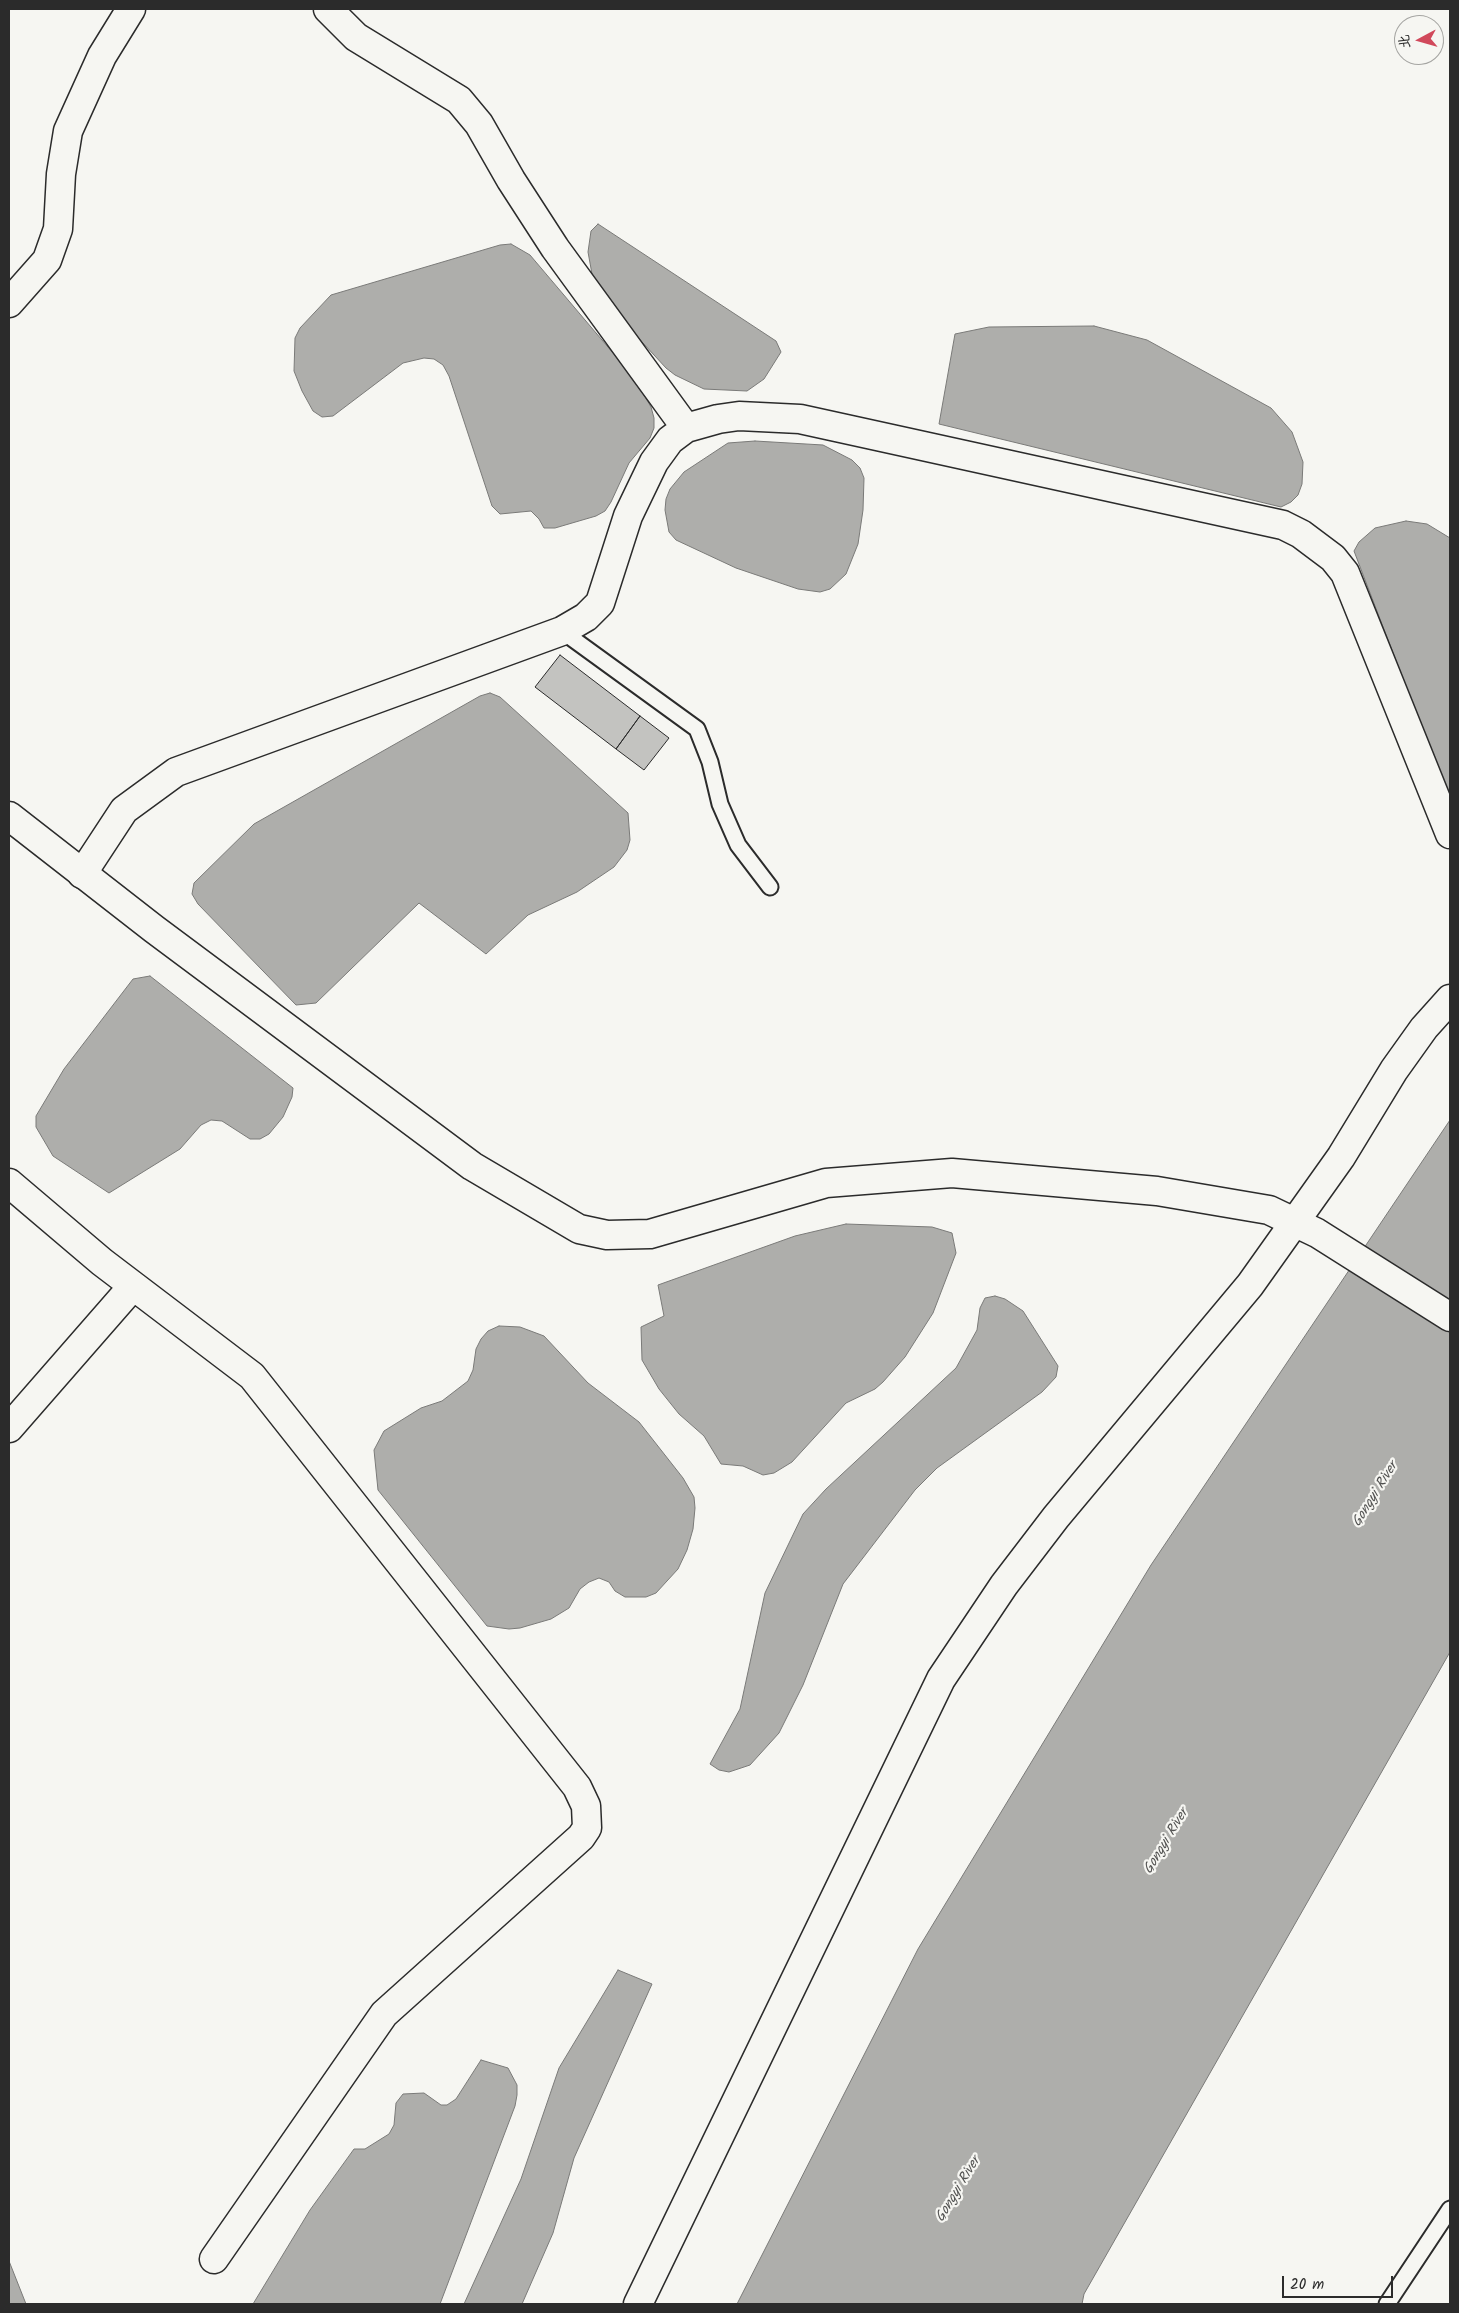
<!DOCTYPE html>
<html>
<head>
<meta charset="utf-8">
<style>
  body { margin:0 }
  #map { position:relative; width:1459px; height:2313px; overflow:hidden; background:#f6f6f2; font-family:Kalam,"LXGW WenKai TC",sans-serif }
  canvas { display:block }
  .frame { position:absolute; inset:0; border:10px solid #2b2b2b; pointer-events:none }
  .north { position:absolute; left:1394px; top:15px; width:50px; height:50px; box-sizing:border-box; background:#f6f6f2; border:1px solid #a5a5a2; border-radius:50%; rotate:264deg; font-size:14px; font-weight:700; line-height:20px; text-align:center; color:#2b2b2b }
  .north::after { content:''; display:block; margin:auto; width:18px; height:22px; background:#d1495b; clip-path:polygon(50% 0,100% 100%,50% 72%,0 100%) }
  .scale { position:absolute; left:1282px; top:2276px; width:111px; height:22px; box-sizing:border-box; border:2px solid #2b2b2b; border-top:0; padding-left:6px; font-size:15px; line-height:18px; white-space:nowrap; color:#2b2b2b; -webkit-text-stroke:4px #f6f6f2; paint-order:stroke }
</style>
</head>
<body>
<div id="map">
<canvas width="1459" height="2313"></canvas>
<div class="frame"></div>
<div class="north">北</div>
<div class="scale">20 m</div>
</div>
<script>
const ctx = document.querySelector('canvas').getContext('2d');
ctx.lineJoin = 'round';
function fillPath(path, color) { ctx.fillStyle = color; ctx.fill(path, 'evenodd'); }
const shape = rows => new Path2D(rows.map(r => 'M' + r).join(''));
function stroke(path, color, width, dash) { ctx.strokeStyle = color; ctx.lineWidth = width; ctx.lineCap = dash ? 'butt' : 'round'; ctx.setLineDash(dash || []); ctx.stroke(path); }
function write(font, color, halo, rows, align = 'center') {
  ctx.font = font + ' Kalam,sans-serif'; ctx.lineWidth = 4.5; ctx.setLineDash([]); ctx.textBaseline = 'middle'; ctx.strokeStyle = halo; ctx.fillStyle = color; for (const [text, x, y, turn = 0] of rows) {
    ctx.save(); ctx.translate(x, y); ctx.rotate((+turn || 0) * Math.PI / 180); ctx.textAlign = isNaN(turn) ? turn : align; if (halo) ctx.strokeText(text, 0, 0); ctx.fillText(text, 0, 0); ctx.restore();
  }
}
const water = shape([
  [598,224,776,341,781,352,764,379,747,391,704,389,675,375,666,368,607,304,592,274,588,252,591,231,598,224],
  [511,244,530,255,635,379,651,407,654,418,654,428,650,438,629,463,611,502,605,511,596,516,555,528,544,528,539,519,531,511,500,514,492,506,449,376,443,365,434,359,424,358,403,363,333,416,322,417,313,411,302,391,294,371,295,338,300,328,331,295,500,245,511,244],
  [1094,326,1147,340,1271,408,1292,432,1303,462,1302,484,1298,495,1291,502,1281,507,939,424,955,334,989,327,1094,326],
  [755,441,823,445,852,460,860,468,864,478,863,510,858,544,846,574,830,589,820,592,798,589,736,568,676,540,669,532,665,510,666,499,670,489,684,472,728,443,755,441],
  [1406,521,1427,524,1450,538,1450,802,1354,551,1359,542,1375,528,1406,521],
  [490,693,500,697,628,813,630,840,627,850,614,867,577,892,528,915,486,954,419,903,316,1003,296,1005,198,904,192,894,194,883,254,824,480,696,490,693],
  [150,976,293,1088,292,1097,283,1117,269,1134,260,1139,250,1139,222,1121,211,1120,201,1125,180,1149,109,1193,53,1156,36,1127,36,1116,64,1069,133,979,150,976],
  [1450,1120,1450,1652,1084,2294,1082,2304,737,2304,918,1949,1151,1565,1450,1120],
  [846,1224,932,1227,952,1233,956,1253,933,1313,905,1357,883,1382,875,1389,846,1403,792,1462,774,1473,763,1475,743,1466,721,1464,704,1436,679,1414,659,1389,642,1360,641,1327,664,1316,658,1285,795,1236,846,1224],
  [995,1296,1005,1299,1023,1311,1058,1366,1056,1377,1042,1392,937,1468,915,1490,843,1584,803,1685,779,1733,750,1765,729,1772,719,1770,710,1764,740,1709,765,1593,803,1514,826,1489,956,1368,977,1330,980,1308,985,1298,995,1296],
  [499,1326,520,1327,544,1336,588,1383,639,1422,683,1478,694,1497,695,1508,693,1529,687,1550,678,1569,656,1593,646,1597,625,1597,615,1591,609,1582,599,1578,589,1582,580,1589,569,1608,551,1619,520,1628,509,1629,487,1626,378,1490,374,1450,384,1431,421,1408,442,1401,468,1381,473,1370,476,1349,481,1339,488,1331,499,1326],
  [618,1970,652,1984,574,2158,553,2233,522,2304,464,2304,521,2179,559,2068,618,1970],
  [481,2060,508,2068,517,2085,517,2095,515,2106,440,2304,253,2304,310,2210,354,2149,365,2149,389,2134,394,2125,396,2103,403,2094,424,2093,441,2105,447,2105,456,2099,481,2060],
  [9,2261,26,2304,9,2304,9,2261]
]);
fillPath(water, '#aeaeab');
stroke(water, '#7a7a78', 1);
const building = shape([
  [560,655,640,716,616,749,535,687,560,655],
  [640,716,669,738,644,770,616,749,640,716]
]);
fillPath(building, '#c3c3c0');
stroke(building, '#2b2b2b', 1);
const lane = shape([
  [562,631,697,729,710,762,720,804,738,845,770,887],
  [1387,2304,1450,2209]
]);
const street = shape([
  [328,9,356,37,459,100,479,124,511,180,555,248,686,428],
  [9,303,47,260,58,229,61,174,68,131,102,56,131,9],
  [82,874,124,810,176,772,562,631,586,617,600,603,628,516,654,462,670,440,686,428,718,419,739,416,800,419,1283,525,1301,534,1333,558,1345,573,1450,834],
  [9,1183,102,1262,252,1376,577,1787,586,1806,587,1828,581,1837,384,2014,214,2259],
  [9,1428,133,1286],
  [638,2304,941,1679,1004,1585,1056,1517,1250,1285,1341,1157,1394,1070,1424,1028,1450,999]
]);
const secondary = shape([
  [9,816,154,929,472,1166,579,1229,607,1235,650,1234,826,1183,952,1173,1157,1191,1269,1210,1317,1233,1450,1317]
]);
stroke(lane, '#2b2b2b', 19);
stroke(street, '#2b2b2b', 31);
stroke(secondary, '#2b2b2b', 31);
stroke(lane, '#f6f6f2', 15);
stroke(street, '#f6f6f2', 28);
stroke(secondary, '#f6f6f2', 28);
write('italic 14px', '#525251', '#f6f6f2', [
  ["Gongyi River",1376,1495,-58],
  ["Gongyi River",1167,1842,-59],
  ["Gongyi River",959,2190,-59]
]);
</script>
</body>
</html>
